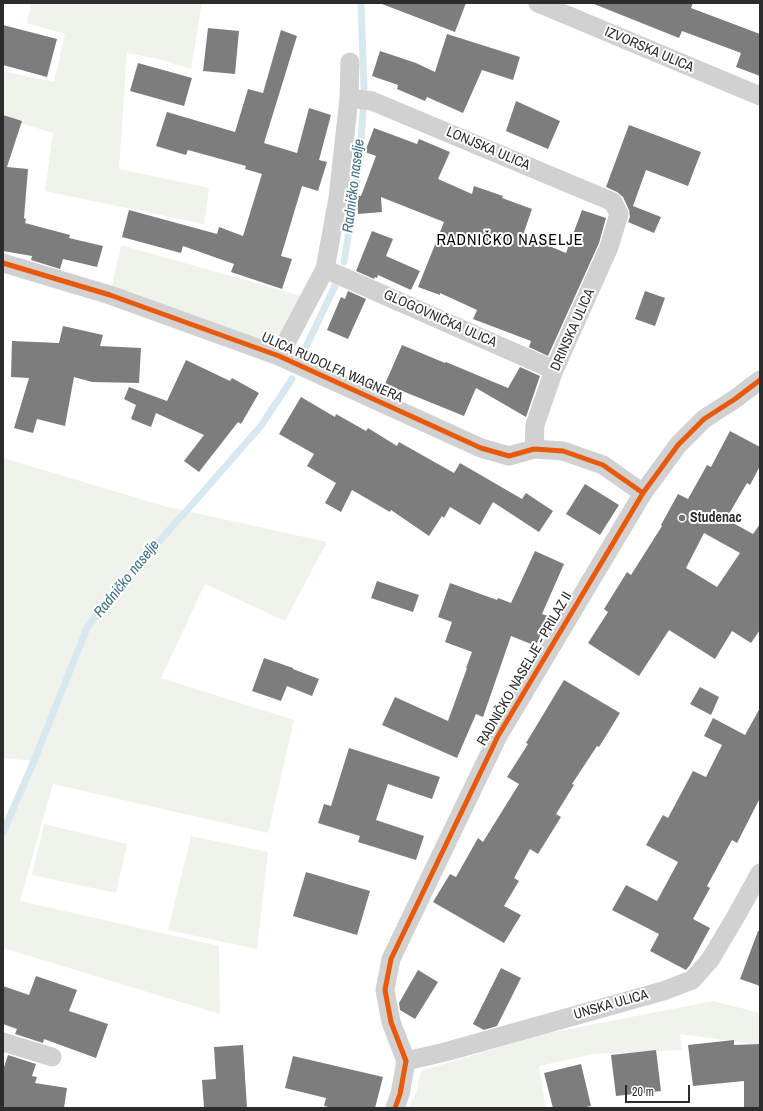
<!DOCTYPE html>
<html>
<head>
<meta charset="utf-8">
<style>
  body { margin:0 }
  #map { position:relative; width:763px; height:1111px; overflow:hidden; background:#fff; font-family:"Archivo Narrow",sans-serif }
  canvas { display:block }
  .frame { position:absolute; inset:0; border:4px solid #2c2c2c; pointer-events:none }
  .scale { position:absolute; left:625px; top:1085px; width:65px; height:18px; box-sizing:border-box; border:2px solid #2c2c2c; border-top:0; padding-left:5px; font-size:12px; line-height:14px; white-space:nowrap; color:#2c2c2c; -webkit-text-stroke:3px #fff; paint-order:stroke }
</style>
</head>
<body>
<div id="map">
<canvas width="763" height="1111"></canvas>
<div class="frame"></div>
<div class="scale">20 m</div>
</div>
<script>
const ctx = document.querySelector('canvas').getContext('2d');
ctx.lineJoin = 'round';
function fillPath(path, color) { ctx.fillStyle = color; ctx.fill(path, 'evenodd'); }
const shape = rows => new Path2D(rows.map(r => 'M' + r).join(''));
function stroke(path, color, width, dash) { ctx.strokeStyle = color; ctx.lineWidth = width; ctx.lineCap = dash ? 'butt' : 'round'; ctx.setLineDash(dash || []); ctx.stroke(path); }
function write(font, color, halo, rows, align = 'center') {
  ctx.font = font + ' "Archivo Narrow",sans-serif'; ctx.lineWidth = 4; ctx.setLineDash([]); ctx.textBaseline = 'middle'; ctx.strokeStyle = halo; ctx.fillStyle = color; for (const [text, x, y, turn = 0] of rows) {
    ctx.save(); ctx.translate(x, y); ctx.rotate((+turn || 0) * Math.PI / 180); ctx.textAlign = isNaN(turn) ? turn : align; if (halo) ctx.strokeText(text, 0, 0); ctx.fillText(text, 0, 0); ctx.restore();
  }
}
fillPath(shape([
  [31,3,202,3,191,69,159,59,127,53,119,169,209,188,204,224,45,191,53,133,3,118,3,71,54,82,65,34,27,23],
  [121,245,309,298,279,356,110,295],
  [3,458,164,506,327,542,285,621,205,584,161,678,294,720,268,833,53,784,20,901,219,946,220,1014,3,948,3,832,34,761,3,758],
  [44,824,127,844,116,893,32,875],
  [191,836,268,852,257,949,168,930],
  [713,1001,760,1013,760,1045,680,1034,682,1050,593,1054,539,1066,546,1108,408,1108,416,1093,421,1071,539,1035]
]), '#f0f3eb');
stroke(shape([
  [361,3,364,88],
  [344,262,360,161,363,110],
  [303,353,335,286],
  [3,832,34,761,51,718,87,628,114,591,189,508,260,427,292,379]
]), '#d7e8f0', 7);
fillPath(shape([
  [382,3,466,3,455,32,382,4],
  [594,3,693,3,691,8,760,34,760,76,736,67,741,53,682,31,679,38,594,4],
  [3,25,57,39,47,77,3,65],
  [208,28,239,31,235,74,203,71],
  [281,30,297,36,264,143,297,153,309,108,331,115,319,160,327,162,318,191,302,186,281,256,292,259,282,289,231,272,234,264,183,246,181,253,122,237,129,210,217,234,219,227,243,236,262,174,245,169,246,166,188,150,186,155,156,146,167,112,235,132,248,89,263,93],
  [447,34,520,57,513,80,482,70,463,113,427,97,425,101,397,89,398,85,372,76,380,51,416,63,435,72],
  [138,63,192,78,184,106,130,91],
  [516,101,560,121,548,149,506,131],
  [3,115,22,121,7,167,28,169,24,218,26,219,25,223,70,235,69,238,103,246,97,267,63,259,60,269,31,260,32,256,3,251],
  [629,125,701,152,688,186,646,170,633,206,661,217,654,233,628,222,630,217,629,210,623,197,617,192,606,187],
  [374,128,417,144,419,139,450,152,438,179,472,194,474,186,503,196,502,198,532,209,523,235,566,253,582,210,606,218,599,243,548,356,529,347,531,341,473,319,477,310,440,293,440,295,418,287,444,222,381,197,382,212,358,214,357,196,361,196,376,156,365,152],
  [372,231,393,239,386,256,420,271,411,290,378,275,377,278,375,277,374,279,356,271],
  [348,291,366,299,348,339,327,330,341,297,345,299],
  [645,291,665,298,655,326,635,319],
  [63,326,103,335,100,346,141,348,139,383,92,382,74,377,65,426,37,419,33,433,14,428,29,378,11,377,12,341,59,343],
  [402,345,445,363,446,362,508,388,520,367,540,376,526,417,476,388,464,416,385,384],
  [186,360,230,381,232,378,259,393,241,424,238,422,199,472,184,461,204,435,156,413,151,427,131,419,136,405,124,399,129,387,167,401],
  [301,397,335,417,336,414,366,431,368,428,397,446,399,442,454,473,460,463,522,499,526,493,553,511,539,532,493,502,480,525,450,507,444,518,442,516,429,536,391,510,390,512,352,490,341,512,325,503,336,483,307,466,314,454,279,434],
  [730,431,760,447,760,466,750,485,747,483,726,519,753,534,760,524,760,630,751,643,732,631,715,659,669,630,639,676,588,643,608,612,604,609,627,572,631,575,662,526,661,525,678,494,688,499,707,465,711,467],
  [704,533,740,553,717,587,686,568],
  [585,484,619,505,600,535,566,514],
  [535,551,564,564,542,614,548,616,536,646,511,636,483,717,476,714,457,758,382,725,395,697,448,721,467,668,466,668,472,652,445,642,452,622,438,617,450,583,497,600,498,598,511,603],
  [377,581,419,595,413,612,371,598],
  [264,658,293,668,293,669,319,679,312,696,287,686,281,701,252,691],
  [564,680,620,713,599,747,597,746,572,784,574,785,556,814,561,817,538,854,530,849,514,878,519,881,504,906,521,915,504,943,433,902,450,874,456,877,478,838,483,842,519,784,507,777,528,744,526,743],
  [700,687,719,697,711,715,690,704],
  [760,708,760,798,737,843,732,840,707,886,710,888,693,919,710,928,690,965,686,970,650,951,659,934,612,910,626,885,657,901,678,862,646,845,663,815,668,818,693,771,706,777,722,745,704,736,713,718,745,735],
  [349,748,440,777,432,799,388,784,376,820,424,836,416,860,358,842,360,836,318,823,324,804,331,806],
  [306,872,370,891,357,935,293,916],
  [758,931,760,931,760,986,740,979],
  [501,968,521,978,497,1026,484,1030,473,1024],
  [418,970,438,982,415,1019,400,1010,399,1003],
  [36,976,77,990,69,1011,108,1024,96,1058,44,1039,43,1043,15,1034,17,1029,3,1024,3,986,29,995],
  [734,1040,734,1045,760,1044,760,1108,744,1108,744,1081,693,1086,688,1045],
  [243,1045,247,1108,204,1108,202,1080,216,1079,214,1047],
  [656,1050,661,1091,616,1096,611,1055],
  [8,1055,36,1064,32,1076,37,1077,35,1083,67,1088,64,1108,3,1108,3,1070],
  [293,1056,383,1077,375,1108,334,1108,324,1106,326,1098,285,1088],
  [581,1064,591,1106,581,1108,553,1108,544,1073]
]), '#7d7d7d');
stroke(shape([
  [538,3,760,96],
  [349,98,372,101,613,202,619,214,609,247,554,370,535,425,534,449],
  [3,263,110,295,279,356,481,448,509,456,534,449,563,451,603,465,643,493],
  [325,269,554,370],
  [279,356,325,269,338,198,349,98,350,62],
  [3,1042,52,1057],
  [406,1061,445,1052,663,991,692,980,710,960,735,918,760,873],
  [395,1108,400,1094,406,1061,391,1022,385,990,391,959,498,736,643,493,678,445,704,419,735,399,760,380]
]), '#d1d1d1', 19);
stroke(shape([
  [3,263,110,295,279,356,481,448,509,456,534,449,563,451,603,465,643,493],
  [395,1108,400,1094,406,1061,391,1022,385,990,391,959,498,736,643,493,678,445,704,419,735,399,760,380]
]), '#e8590c', 5);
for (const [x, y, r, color] of [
  [682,518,4,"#767676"]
]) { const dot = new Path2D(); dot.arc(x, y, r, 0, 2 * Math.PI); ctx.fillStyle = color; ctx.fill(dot); stroke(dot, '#fff', 1.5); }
write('14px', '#2c2c2c', '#fff', [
  ["IZVORSKA ULICA",649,50,23],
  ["LONJSKA ULICA",488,149,23],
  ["GLOGOVNIČKA ULICA",440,319,24],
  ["DRINSKA ULICA",573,330,-66],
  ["ULICA RUDOLFA WAGNERA",332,368,24],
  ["RADNIČKO NASELJE - PRILAZ II",525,669,-60],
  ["UNSKA ULICA",611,1005,-16]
]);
write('bold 14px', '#2c2c2c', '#fff', [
  ["Studenac",690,518]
], 'left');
write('italic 15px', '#3d718c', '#fff', [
  ["Radničko naselje",354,186,-83],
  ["Radničko naselje",127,579,-51]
]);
ctx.letterSpacing = '1px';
write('16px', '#000', '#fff', [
  ["RADNIČKO NASELJE",510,241]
]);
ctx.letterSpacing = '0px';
</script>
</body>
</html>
